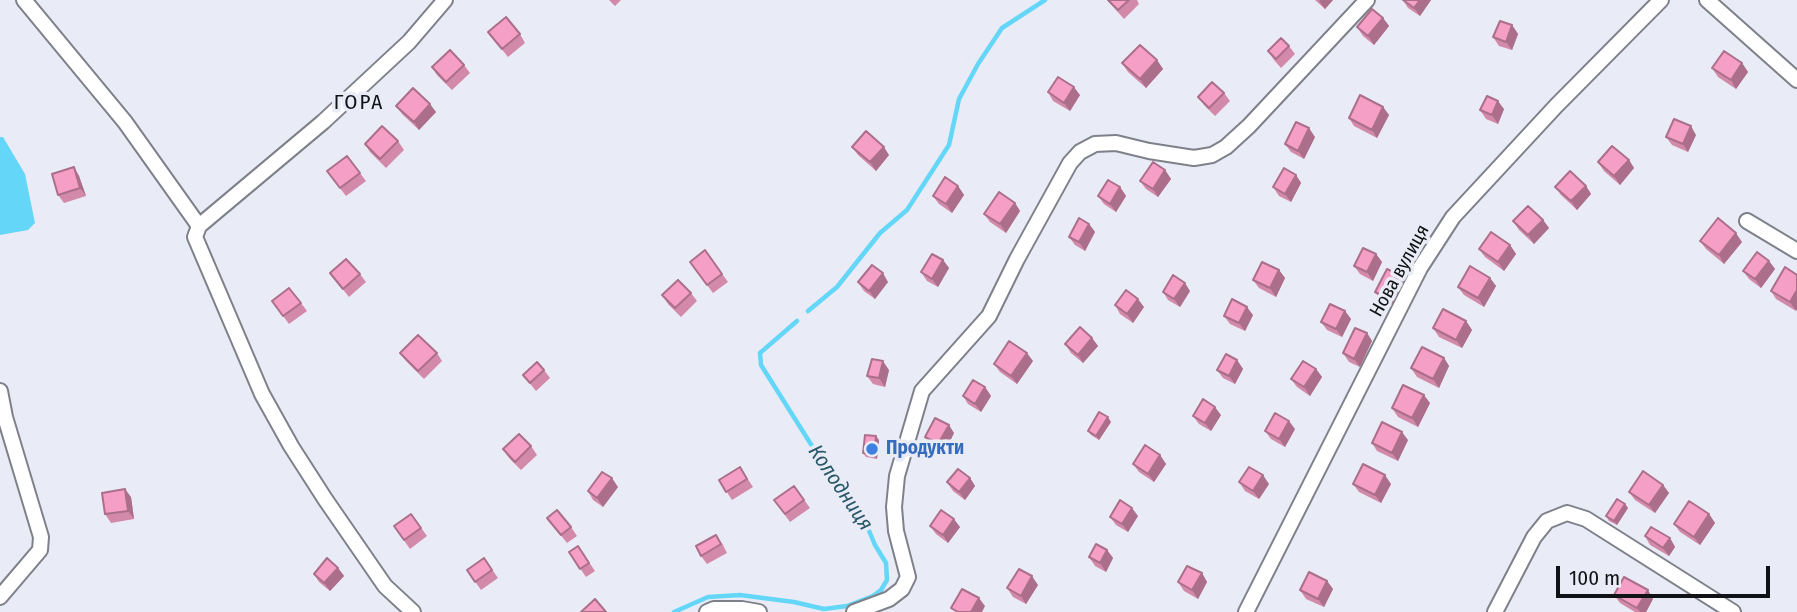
<!DOCTYPE html>
<html>
<head>
<meta charset="utf-8">
<style>
  body { margin:0 }
  #map { position:relative; width:1797px; height:612px; overflow:hidden; background:#e9ecf6; font-family:"Fira Sans Condensed",sans-serif }
  canvas { display:block }
  .scale { position:absolute; left:1556px; top:566px; width:214px; height:32px; box-sizing:border-box; border:4px solid #111215; border-top:0; padding-left:9px; font-size:21px; line-height:24px; white-space:nowrap; color:#111215; -webkit-text-stroke:5px #e9ecf6; paint-order:stroke }
</style>
</head>
<body>
<div id="map">
<canvas width="1797" height="612"></canvas>
<div class="scale">100 m</div>
</div>
<script>
const ctx = document.querySelector('canvas').getContext('2d');
ctx.lineJoin = 'round';
function fillPath(path, color) { ctx.fillStyle = color; ctx.fill(path, 'evenodd'); }
const shape = rows => new Path2D(rows.map(r => 'M' + r).join(''));
function stroke(path, color, width, dash) { ctx.strokeStyle = color; ctx.lineWidth = width; ctx.lineCap = dash ? 'butt' : 'round'; ctx.setLineDash(dash || []); ctx.stroke(path); }
function write(font, color, halo, rows, align = 'center') {
  ctx.font = font + ' "Fira Sans Condensed",sans-serif'; ctx.lineWidth = 7; ctx.setLineDash([]); ctx.textBaseline = 'middle'; ctx.strokeStyle = halo; ctx.fillStyle = color; for (const [text, x, y, turn = 0] of rows) {
    ctx.save(); ctx.translate(x, y); ctx.rotate((+turn || 0) * Math.PI / 180); ctx.textAlign = isNaN(turn) ? turn : align; if (halo) ctx.strokeText(text, 0, 0); ctx.fillText(text, 0, 0); ctx.restore();
  }
}
fillPath(shape([
  [0,137,3,137,25,174,35,223,28,230,0,235]
]), '#64d6f7');
stroke(shape([
  [808,311,837,287,880,233,907,210,949,145,959,99,978,64,1002,28,1045,0],
  [674,612,708,597,740,595,794,602,824,609,847,606,873,596,881,590,887,580,886,563,875,545,862,514,836,484,761,365,760,353,797,321]
]), '#64d6f7', 4.5);
const minor = shape([
  [24,0,125,122,199,226],
  [1707,0,1797,80],
  [1747,221,1797,251],
  [0,391,5,417,41,537,40,550,0,597],
  [413,612,385,586,325,499,291,446,262,394,195,237,199,226,323,122,409,42,445,0],
  [707,612,714,609,742,609,759,612],
  [854,612,889,599,902,589,908,577,896,531,894,507,897,476,922,391,989,316,1017,259,1070,163,1080,152,1095,144,1116,143,1149,151,1194,158,1212,155,1226,147,1249,126,1367,0],
  [1246,612,1420,268,1453,217,1556,106,1661,0],
  [1495,612,1534,537,1547,521,1567,513,1586,519,1733,612]
]);
stroke(minor, '#7e818a', 18);
stroke(minor, '#fff', 14);
fillPath(shape([
  [609,0,621,0,615,6],
  [1107,0,1137,0,1139,4,1124,19],
  [1315,0,1333,0,1325,9],
  [1403,0,1431,0,1420,16,1408,8],
  [1383,18,1389,26,1374,45,1363,36,1357,27],
  [1512,25,1518,34,1512,50,1499,46,1493,37],
  [488,32,520,34,525,43,508,57],
  [1289,46,1295,54,1281,68,1274,60,1268,51],
  [1157,60,1163,69,1146,88,1128,72,1122,63],
  [1742,63,1748,72,1736,89,1718,77,1712,68],
  [464,65,470,73,452,90,437,75,432,67],
  [1048,92,1080,95,1070,111,1053,101],
  [1224,93,1230,101,1215,116,1204,105,1198,97],
  [396,106,436,112,419,130,402,114],
  [1383,107,1389,115,1377,138,1354,126,1349,118],
  [1504,109,1498,124,1486,119,1480,110],
  [1696,135,1688,152,1672,145,1666,137],
  [1315,137,1304,159,1291,152,1285,144],
  [398,141,404,150,386,168,370,152,365,144],
  [852,147,889,155,876,171,858,155],
  [347,156,366,181,346,196,333,179],
  [1629,160,1634,168,1620,185,1604,171,1598,162],
  [74,167,79,176,86,196,64,203,58,195],
  [1165,170,1171,179,1158,197,1146,189,1140,181],
  [1296,175,1301,183,1291,202,1279,196,1273,187],
  [958,186,964,195,952,213,939,204,933,196],
  [1586,186,1591,194,1577,210,1561,195,1555,187],
  [1120,187,1126,196,1116,212,1104,204,1098,196],
  [1015,203,1020,211,1006,233,990,222,984,214],
  [1543,220,1549,228,1534,244,1519,230,1513,221],
  [1089,224,1095,232,1085,251,1075,245,1069,237],
  [1700,241,1742,242,1724,264,1706,249],
  [1510,245,1516,254,1504,271,1485,257,1479,249],
  [705,250,728,282,713,293,690,262],
  [1376,254,1382,262,1373,281,1360,274,1354,266],
  [943,260,949,268,938,287,927,281,921,272],
  [1769,261,1775,269,1761,288,1749,279,1743,271],
  [1279,270,1285,278,1276,297,1259,288,1253,280],
  [330,273,360,274,366,282,349,297],
  [1797,275,1797,309,1796,311,1776,299,1771,291],
  [1490,278,1496,286,1484,307,1464,295,1458,287],
  [858,282,888,282,875,299,864,291],
  [1403,282,1391,306,1381,301,1375,292],
  [1190,291,1180,307,1168,300,1163,292],
  [691,293,697,301,681,317,668,304,662,295],
  [272,301,301,303,307,311,289,324],
  [1115,305,1144,307,1133,323,1120,314],
  [1345,311,1351,319,1342,337,1327,330,1321,322],
  [1253,315,1245,331,1230,324,1224,316],
  [1466,321,1472,330,1462,348,1439,337,1433,328],
  [1367,333,1372,341,1360,367,1349,362,1343,353],
  [1092,338,1098,346,1083,363,1071,353,1065,344],
  [400,353,437,353,442,361,424,379,406,361],
  [1444,358,1449,366,1439,388,1417,377,1411,368],
  [1237,360,1243,369,1235,384,1223,378,1217,370],
  [1033,361,1017,384,1000,372,994,364],
  [1316,369,1322,377,1310,396,1297,387,1291,379],
  [544,370,550,378,536,391,523,375],
  [889,370,885,387,873,384,867,376],
  [985,387,991,396,981,412,968,404,963,396],
  [1430,403,1418,427,1398,417,1392,408],
  [1221,415,1211,431,1199,424,1193,416],
  [1111,422,1099,440,1091,435,1088,431],
  [1295,429,1285,447,1271,439,1265,431],
  [954,433,944,453,931,446,925,437],
  [879,440,877,459,866,457,863,453],
  [1408,440,1398,461,1377,451,1372,443],
  [531,446,537,455,521,470,509,458,503,449],
  [1160,455,1166,464,1154,482,1139,472,1133,464],
  [740,467,753,487,732,500,719,480],
  [970,478,975,486,965,500,953,491,947,482],
  [1239,482,1269,484,1259,499,1245,491],
  [1353,484,1391,484,1381,503,1359,492],
  [1663,485,1669,493,1655,513,1635,500,1629,492],
  [794,486,810,508,790,522,774,500],
  [618,487,603,507,593,500,588,491],
  [131,497,134,519,111,523,105,514],
  [1625,504,1628,508,1617,525,1609,521,1606,516],
  [411,514,427,536,410,549,394,526],
  [1709,514,1715,523,1700,545,1680,532,1674,524],
  [1138,516,1128,532,1116,525,1110,517],
  [547,518,571,527,577,536,567,543],
  [930,526,960,527,948,543,936,534],
  [1645,536,1670,538,1675,547,1669,556,1650,545],
  [722,543,727,553,707,564,701,556],
  [578,546,595,571,586,577,569,552],
  [1107,550,1113,558,1106,572,1095,566,1089,557],
  [484,558,498,578,481,590,467,570],
  [338,568,344,576,330,591,319,582,314,574],
  [1202,573,1207,582,1198,599,1184,591,1178,582],
  [1327,581,1333,589,1324,607,1306,599,1300,590],
  [1038,585,1026,604,1013,597,1007,588],
  [1614,595,1653,599,1646,612,1635,612,1620,603]
]), '#d389aa');
fillPath(shape([
  [1320,0,1333,0,1325,9,1319,1],
  [1420,0,1431,0,1420,16,1414,8],
  [1383,18,1389,26,1374,45,1368,36],
  [1512,25,1518,34,1512,50,1506,42],
  [1157,60,1163,69,1146,88,1140,79],
  [1742,63,1748,72,1736,89,1731,80],
  [1074,87,1080,95,1070,111,1064,103],
  [1498,101,1504,109,1498,124,1492,115],
  [430,104,436,112,419,130,414,122],
  [1383,107,1389,115,1377,138,1372,130],
  [1691,126,1696,135,1688,152,1683,144],
  [1309,128,1315,137,1304,159,1298,151],
  [884,147,889,155,876,171,870,162],
  [1629,160,1634,168,1620,185,1614,176],
  [74,167,79,176,86,196,80,188],
  [1165,170,1171,179,1158,197,1153,189],
  [1296,175,1301,183,1291,202,1285,194],
  [958,186,964,195,952,213,946,204],
  [1586,186,1591,194,1577,210,1571,201],
  [1120,187,1126,196,1116,212,1110,204],
  [1015,203,1020,211,1006,233,1000,224],
  [1543,220,1549,228,1534,244,1528,235],
  [1089,224,1095,232,1085,251,1079,242],
  [1736,233,1742,242,1724,264,1719,255],
  [1510,245,1516,254,1504,271,1498,262],
  [1376,254,1382,262,1373,281,1367,272],
  [943,260,949,268,938,287,932,279],
  [1769,261,1775,269,1761,288,1755,279],
  [1279,270,1285,278,1276,297,1270,288],
  [883,273,888,282,875,299,869,291],
  [1397,274,1403,282,1391,306,1385,297],
  [1490,278,1496,286,1484,307,1478,298],
  [1185,283,1190,291,1180,307,1174,299],
  [1797,290,1797,309,1796,311,1790,302],
  [1138,299,1144,307,1133,323,1127,314],
  [1247,307,1253,315,1245,331,1239,323],
  [1345,311,1351,319,1342,337,1336,329],
  [1466,321,1472,330,1462,348,1456,340],
  [1367,333,1372,341,1360,367,1354,359],
  [1092,338,1098,346,1083,363,1078,355],
  [1027,353,1033,361,1017,384,1011,376],
  [1444,358,1449,366,1439,388,1433,379],
  [1237,360,1243,369,1235,384,1229,376],
  [883,361,889,370,885,387,879,378],
  [1316,369,1322,377,1310,396,1304,387],
  [985,387,991,396,981,412,975,404],
  [1424,395,1430,403,1418,427,1412,418],
  [1215,407,1221,415,1211,431,1205,423],
  [1108,417,1111,422,1099,440,1096,436],
  [1289,421,1295,429,1285,447,1279,439],
  [949,425,954,433,944,453,938,444],
  [1402,432,1408,440,1398,461,1392,453],
  [876,436,879,440,877,459,874,455],
  [1160,455,1166,464,1154,482,1148,474],
  [1263,475,1269,484,1259,499,1253,491],
  [1385,475,1391,484,1381,503,1375,495],
  [612,478,618,487,603,507,597,498],
  [970,478,975,486,965,500,959,492],
  [1663,485,1669,493,1655,513,1649,505],
  [125,489,131,497,134,519,128,511],
  [1625,504,1628,508,1617,525,1614,521],
  [1132,508,1138,516,1128,532,1122,524],
  [1709,514,1715,523,1700,545,1694,537],
  [954,519,960,527,948,543,943,535],
  [1670,538,1675,547,1669,556,1663,548],
  [1107,550,1113,558,1106,572,1100,563],
  [338,568,344,576,330,591,324,583],
  [1202,573,1207,582,1198,599,1192,590],
  [1032,576,1038,585,1026,604,1021,596],
  [1327,581,1333,589,1324,607,1318,599],
  [1648,590,1653,599,1646,612,1640,612,1637,608],
  [979,598,985,606,982,612,971,612]
]), '#ac6f8b');
const building = shape([
  [1108,0,1129,0,1118,10,1108,0],
  [1403,0,1420,0,1414,8,1403,0],
  [1372,9,1383,18,1368,36,1357,27,1372,9],
  [506,17,520,34,502,49,488,32,506,17],
  [1500,21,1512,25,1506,42,1493,37,1500,21],
  [1281,38,1289,46,1276,59,1268,51,1281,38],
  [1140,45,1157,60,1140,79,1122,63,1140,45],
  [450,50,464,65,446,82,432,67,450,50],
  [1724,51,1742,63,1731,80,1712,68,1724,51],
  [1058,77,1074,87,1064,103,1048,92,1058,77],
  [1212,82,1224,93,1209,108,1198,97,1212,82],
  [413,88,430,104,414,122,396,106,413,88],
  [1360,95,1383,107,1372,130,1349,118,1360,95],
  [1487,96,1498,101,1492,115,1480,110,1487,96],
  [1674,119,1691,126,1683,144,1666,137,1674,119],
  [1296,122,1309,128,1298,151,1285,144,1296,122],
  [382,126,398,141,380,159,365,144,382,126],
  [866,131,884,147,870,162,852,147,866,131],
  [1612,146,1629,160,1614,176,1598,162,1612,146],
  [347,156,360,173,340,188,327,171,347,156],
  [1153,162,1165,170,1153,189,1140,181,1153,162],
  [74,167,80,188,58,195,52,174,74,167],
  [1284,168,1296,175,1285,194,1273,187,1284,168],
  [1570,171,1586,186,1571,201,1555,187,1570,171],
  [945,177,958,186,946,204,933,196,945,177],
  [1108,180,1120,187,1110,204,1098,196,1108,180],
  [999,192,1015,203,1000,224,984,214,999,192],
  [1528,206,1543,220,1528,235,1513,221,1528,206],
  [1079,218,1089,224,1079,242,1069,237,1079,218],
  [1718,218,1736,233,1719,255,1700,241,1718,218],
  [1491,232,1510,245,1498,262,1479,249,1491,232],
  [1363,248,1376,254,1367,272,1354,266,1363,248],
  [705,250,722,274,707,285,690,262,705,250],
  [1757,252,1769,261,1755,279,1743,271,1757,252],
  [932,254,943,260,932,279,921,272,932,254],
  [346,259,360,274,343,289,330,273,346,259],
  [1262,262,1279,270,1270,288,1253,280,1262,262],
  [872,265,883,273,869,291,858,282,872,265],
  [1470,266,1490,278,1478,298,1458,287,1470,266],
  [1785,267,1797,275,1797,290,1790,302,1771,291,1785,267],
  [1387,269,1397,274,1385,297,1375,292,1387,269],
  [1173,275,1185,283,1174,299,1163,292,1173,275],
  [678,280,691,293,675,308,662,295,678,280],
  [289,288,301,303,283,316,272,301,289,288],
  [1126,290,1138,299,1127,314,1115,305,1126,290],
  [1232,299,1247,307,1239,323,1224,316,1232,299],
  [1330,304,1345,311,1336,329,1321,322,1330,304],
  [1443,309,1466,321,1456,340,1433,328,1443,309],
  [1080,327,1092,338,1078,355,1065,344,1080,327],
  [1355,328,1367,333,1354,359,1343,353,1355,328],
  [418,335,437,353,418,371,400,353,418,335],
  [1009,341,1027,353,1011,376,994,364,1009,341],
  [1422,347,1444,358,1433,379,1411,368,1422,347],
  [1226,354,1237,360,1229,376,1217,370,1226,354],
  [872,359,883,361,879,378,867,376,872,359],
  [1303,361,1316,369,1304,387,1291,379,1303,361],
  [537,362,544,370,530,383,523,375,537,362],
  [973,380,985,387,975,404,963,396,973,380],
  [1403,385,1424,395,1412,418,1392,408,1403,385],
  [1203,399,1215,407,1205,423,1193,416,1203,399],
  [1099,412,1108,417,1096,436,1088,431,1099,412],
  [1275,413,1289,421,1279,439,1265,431,1275,413],
  [935,418,949,425,938,444,925,437,935,418],
  [1382,422,1402,432,1392,453,1372,443,1382,422],
  [519,434,531,446,515,462,503,449,519,434],
  [865,435,876,436,874,455,863,453,865,435],
  [1145,445,1160,455,1148,474,1133,464,1145,445],
  [1363,464,1385,475,1375,495,1353,484,1363,464],
  [740,467,747,479,726,492,719,480,740,467],
  [1249,467,1263,475,1253,491,1239,482,1249,467],
  [958,469,970,478,959,492,947,482,958,469],
  [1643,471,1663,485,1649,505,1629,492,1643,471],
  [602,472,612,478,597,498,588,491,602,472],
  [794,486,804,500,785,514,774,500,794,486],
  [125,489,128,511,105,514,102,493,125,489],
  [1617,499,1625,504,1614,521,1606,516,1617,499],
  [1120,500,1132,508,1122,524,1110,517,1120,500],
  [1689,501,1709,514,1694,537,1674,524,1689,501],
  [557,510,571,527,561,535,547,518,557,510],
  [941,510,954,519,943,535,930,526,941,510],
  [411,514,421,528,404,540,394,526,411,514],
  [1651,527,1670,538,1663,548,1645,536,1651,527],
  [716,535,721,544,701,556,696,546,716,535],
  [1096,544,1107,550,1100,563,1089,557,1096,544],
  [578,546,589,563,580,569,569,552,578,546],
  [327,558,338,568,324,583,314,574,327,558],
  [484,558,492,570,475,582,467,570,484,558],
  [1187,566,1202,573,1192,590,1178,582,1187,566],
  [1019,569,1032,576,1021,596,1007,588,1019,569],
  [1309,572,1327,581,1318,599,1300,590,1309,572],
  [1624,577,1648,590,1637,608,1614,595,1624,577],
  [962,589,979,598,971,612,958,612,951,608,962,589],
  [595,599,606,612,581,612,595,599]
]);
fillPath(building, '#f59fc6');
stroke(building, '#ac6f8b', 2);
for (const [x, y, r, color] of [
  [872,449,7,"#3f7fe0"]
]) { const dot = new Path2D(); dot.arc(x, y, r, 0, 2 * Math.PI); ctx.fillStyle = color; ctx.fill(dot); stroke(dot, '#e9ecf6', 2.5); }
write('19px', '#111215', '#e9ecf6', [
  ["Нова вулиця",1400,271,-61]
]);
write('bold 19px', '#366cbe', '#e9ecf6', [
  ["Продукти",886,449]
], 'left');
ctx.letterSpacing = '2px';
write('21px', '#111215', '#e9ecf6', [
  ["ГОРА",359,103]
]);
ctx.letterSpacing = '0px';
write('italic 21px', '#295968', '#e9ecf6', [
  ["Колодниця",840,488,56]
]);
</script>
</body>
</html>
